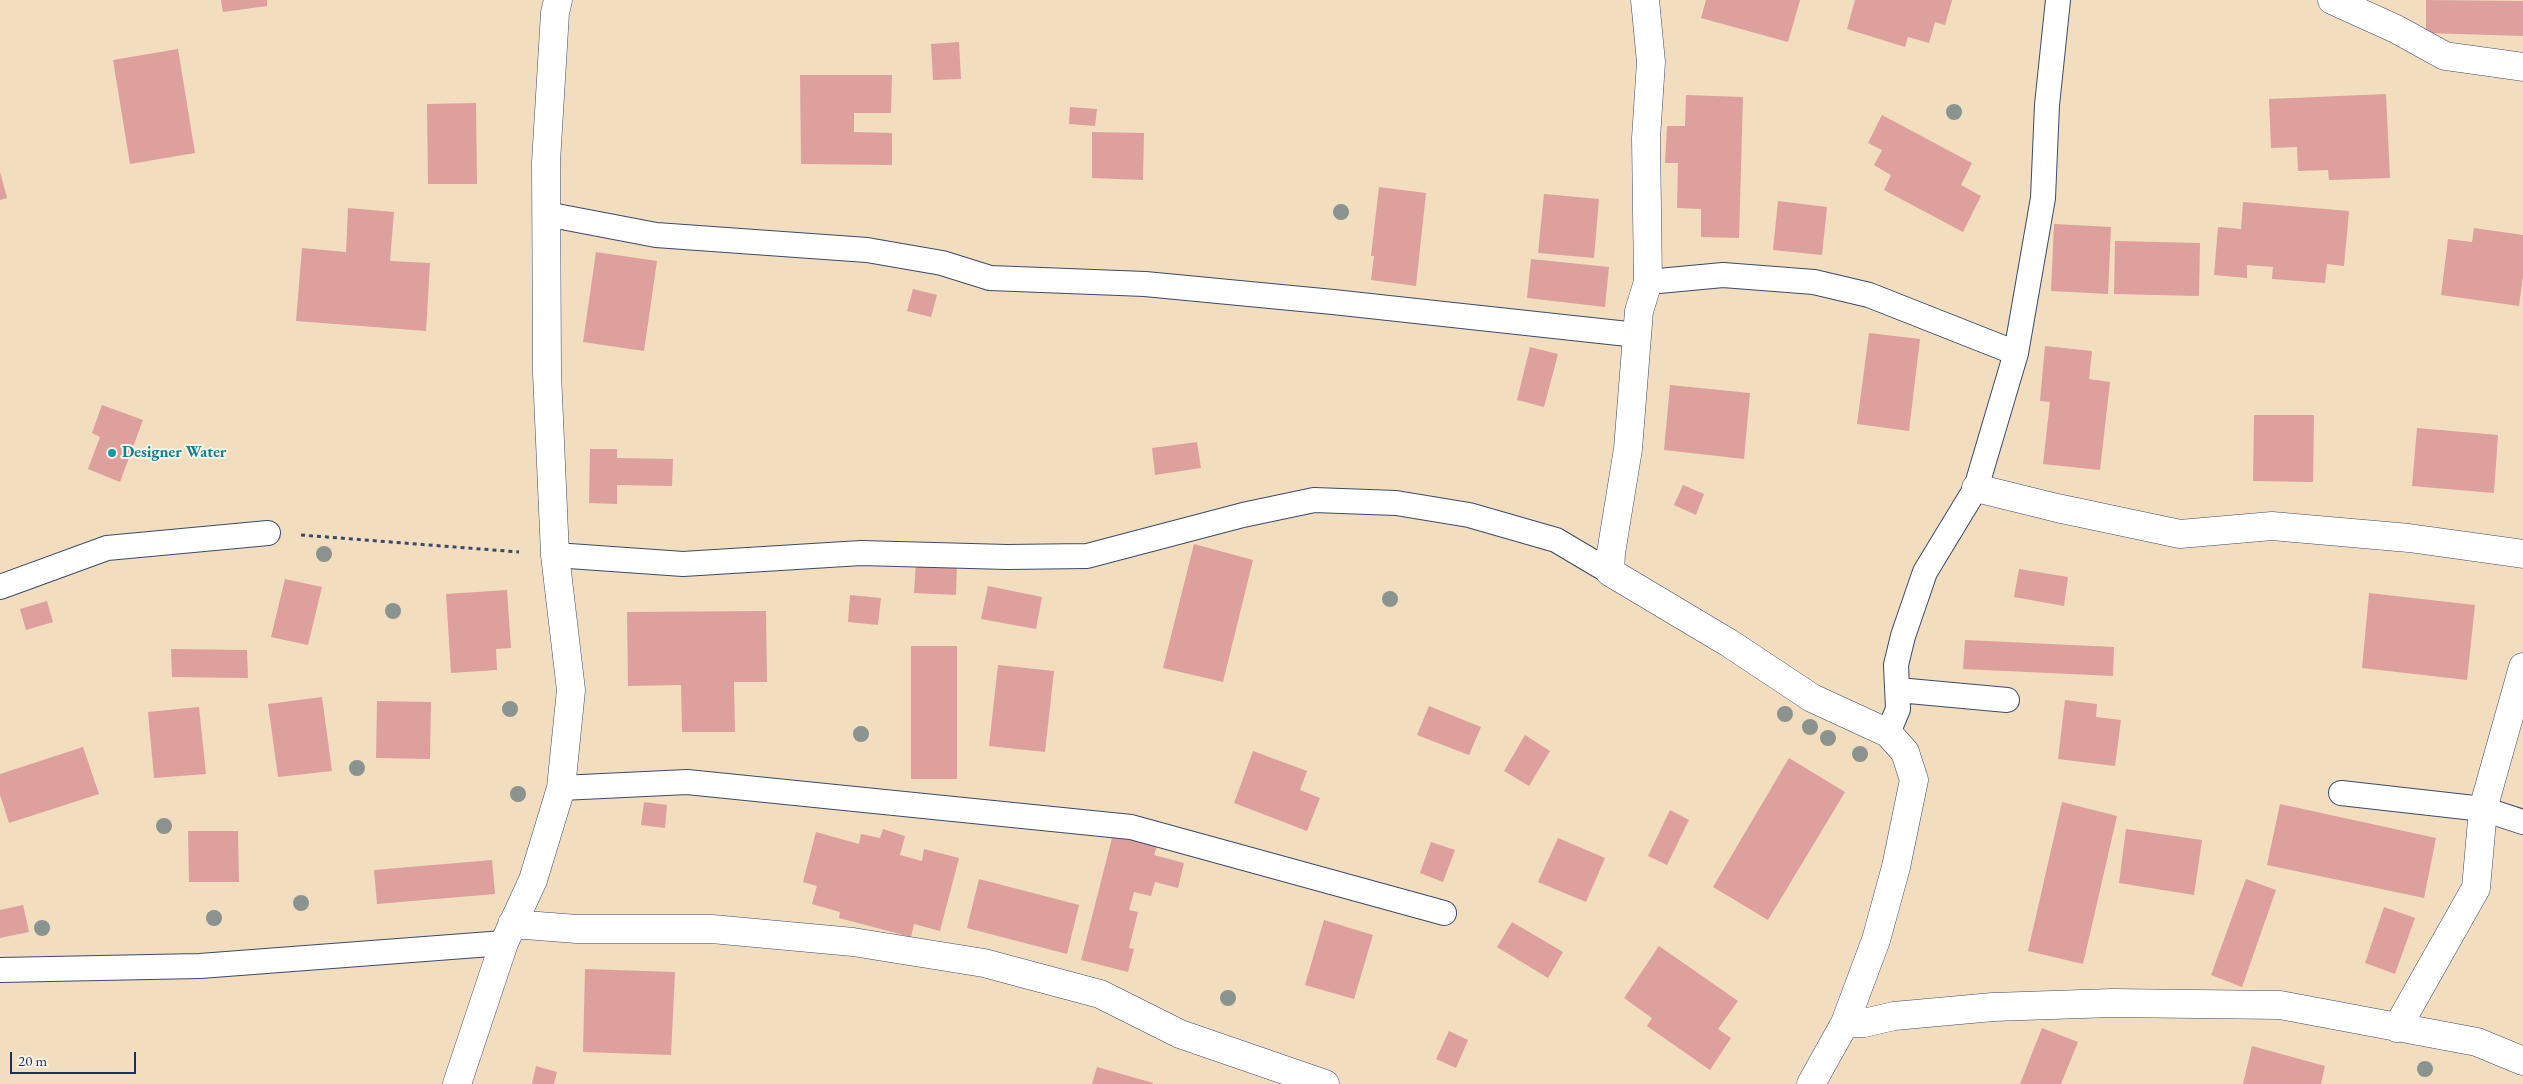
<!DOCTYPE html>
<html>
<head>
<meta charset="utf-8">
<style>
  body { margin:0 }
  #map { position:relative; width:2523px; height:1084px; overflow:hidden; background:#f2ddbf; font-family:"EB Garamond",serif }
  canvas { display:block }
  .scale { position:absolute; left:10px; top:1052px; width:126px; height:22px; box-sizing:border-box; border:2px solid #1b2f5e; border-top:0; padding-left:6px; font-size:15px; line-height:18px; white-space:nowrap; color:#1b2f5e; -webkit-text-stroke:4px #f7f3e8; paint-order:stroke }
</style>
</head>
<body>
<div id="map">
<canvas width="2523" height="1084"></canvas>
<div class="scale">20 m</div>
</div>
<script>
const ctx = document.querySelector('canvas').getContext('2d');
ctx.lineJoin = 'round';
function fillPath(path, color) { ctx.fillStyle = color; ctx.fill(path, 'evenodd'); }
const shape = rows => new Path2D(rows.map(r => 'M' + r).join(''));
function stroke(path, color, width, dash) { ctx.strokeStyle = color; ctx.lineWidth = width; ctx.lineCap = dash ? 'butt' : 'round'; ctx.setLineDash(dash || []); ctx.stroke(path); }
function write(font, color, halo, rows, align = 'center') {
  ctx.font = font + ' "EB Garamond",serif'; ctx.lineWidth = 4; ctx.setLineDash([]); ctx.textBaseline = 'middle'; ctx.strokeStyle = halo; ctx.fillStyle = color; for (const [text, x, y, turn = 0] of rows) {
    ctx.save(); ctx.translate(x, y); ctx.rotate((+turn || 0) * Math.PI / 180); ctx.textAlign = isNaN(turn) ? turn : align; if (halo) ctx.strokeText(text, 0, 0); ctx.fillText(text, 0, 0); ctx.restore();
  }
}
fillPath(shape([
  [221,0,267,0,267,6,223,12],
  [1706,0,1800,0,1788,42,1701,18],
  [1855,0,1952,0,1945,25,1935,22,1929,43,1908,37,1905,47,1847,29],
  [2426,0,2523,1,2523,36,2426,33],
  [959,42,961,79,933,80,931,44],
  [178,49,195,153,130,164,113,60],
  [800,75,892,75,891,113,854,113,854,132,892,133,892,165,801,164],
  [2386,94,2390,178,2329,180,2328,170,2298,171,2297,147,2271,148,2269,99],
  [1686,95,1743,97,1739,238,1701,237,1701,209,1677,208,1678,163,1665,163,1667,126,1685,126],
  [476,103,477,184,428,184,427,104],
  [1070,107,1097,109,1095,126,1069,124],
  [1882,115,1972,163,1961,185,1981,196,1963,232,1884,190,1891,175,1874,165,1882,150,1868,143],
  [1092,132,1144,133,1143,180,1092,178],
  [0,172,7,198,0,200],
  [1379,187,1426,193,1416,286,1371,280,1374,256,1371,256],
  [1544,194,1599,199,1594,258,1538,253],
  [1778,201,1827,207,1822,255,1773,250],
  [2243,202,2349,211,2344,266,2327,264,2325,283,2272,279,2273,267,2247,265,2247,278,2214,275,2218,227,2241,229],
  [348,208,394,212,390,261,430,263,426,331,296,321,302,248,346,252],
  [2054,224,2111,227,2108,294,2051,291],
  [2474,228,2523,235,2523,276,2519,306,2441,295,2448,239,2472,242],
  [2115,241,2200,243,2199,296,2114,294],
  [596,252,657,261,644,351,583,342],
  [1531,259,1609,267,1605,307,1527,298],
  [913,289,937,295,931,317,907,311],
  [1869,333,1920,339,1909,431,1857,424],
  [2045,346,2092,351,2089,379,2110,382,2100,470,2043,464,2050,402,2040,401],
  [1530,347,1558,354,1544,407,1517,400],
  [1670,385,1750,393,1744,459,1664,450],
  [102,405,143,420,120,482,88,469,100,437,92,433],
  [2254,415,2314,415,2313,482,2253,481],
  [2417,428,2498,435,2494,493,2412,486],
  [1197,442,1201,468,1155,475,1152,448],
  [590,449,617,449,617,458,673,459,672,486,617,485,617,504,589,503],
  [1683,485,1704,494,1696,515,1674,505],
  [1194,544,1253,560,1223,682,1163,668],
  [916,561,957,563,956,595,914,593],
  [2019,569,2068,577,2064,606,2014,597],
  [285,579,322,587,308,645,271,637],
  [988,586,1042,597,1036,629,981,619],
  [507,590,511,648,496,649,497,670,451,673,446,594],
  [2369,593,2475,605,2467,680,2362,668],
  [850,595,881,598,878,625,848,622],
  [47,601,53,622,26,630,20,609],
  [766,611,767,682,734,682,735,732,682,732,681,685,628,686,627,612],
  [1965,640,2114,647,2113,676,1963,669],
  [911,646,957,646,957,779,911,779],
  [171,649,247,650,248,678,172,677],
  [998,665,1054,671,1045,752,989,746],
  [322,697,332,771,278,777,268,704],
  [2065,700,2097,704,2096,717,2121,720,2115,766,2058,759],
  [377,701,431,702,430,759,376,758],
  [1429,706,1481,727,1469,755,1417,735],
  [199,707,206,774,154,778,148,712],
  [1525,735,1550,751,1529,786,1504,771],
  [83,747,99,794,9,823,0,795,0,774],
  [1253,751,1307,771,1300,790,1320,798,1307,831,1234,803],
  [1789,758,1845,792,1768,920,1713,887],
  [644,802,667,805,665,828,641,825],
  [2062,802,2117,816,2083,964,2028,951],
  [2280,804,2436,838,2424,898,2267,865],
  [1670,810,1689,820,1667,865,1648,856],
  [883,829,905,836,900,855,922,861,924,849,959,858,940,931,914,924,911,937,839,918,840,912,812,904,817,886,803,882,816,832,859,844,861,834,880,838],
  [2126,829,2202,840,2194,895,2119,883],
  [188,831,238,831,239,882,189,882],
  [1113,834,1157,846,1154,855,1184,863,1178,888,1155,882,1151,896,1134,892,1129,910,1138,912,1129,948,1134,949,1128,972,1081,960],
  [1558,838,1605,858,1586,902,1538,882],
  [1431,842,1455,850,1443,882,1420,873],
  [492,860,495,894,377,904,374,870],
  [979,879,1079,905,1067,954,967,928],
  [2246,879,2276,890,2242,987,2211,975],
  [23,905,29,932,0,938,0,910],
  [2384,907,2415,918,2395,974,2365,963],
  [1324,920,1373,935,1354,999,1305,985],
  [1512,922,1563,952,1548,978,1497,947],
  [1659,946,1738,1001,1718,1029,1731,1038,1710,1070,1647,1026,1652,1018,1624,998],
  [585,969,675,972,671,1055,583,1052],
  [2042,1028,2078,1042,2061,1084,2020,1084],
  [1449,1031,1468,1040,1456,1068,1436,1059],
  [2252,1046,2325,1066,2321,1084,2243,1084],
  [536,1066,557,1072,554,1084,532,1084],
  [1097,1067,1153,1083,1153,1084,1092,1084]
]), '#dda09d');
const lane = shape([
  [546,214,656,235,867,250,942,263,990,278,1145,284,1333,302,1637,335],
  [1648,282,1723,275,1814,282,1869,295,2016,353],
  [555,555,683,564,861,553,1007,557,1087,556,1243,515,1314,500,1396,503,1469,515,1556,540,1610,572],
  [0,587,107,548,268,533],
  [1898,690,2007,700],
  [1888,733,1898,709,1896,665,1903,636,1925,572,1976,488,2016,353,2043,198,2047,105,2058,0],
  [561,788,687,782,1131,827,1444,913],
  [2341,793,2483,809,2523,822],
  [0,970,200,966,504,943]
]);
const street = shape([
  [1645,0,1651,62,1646,138,1648,282,1639,311,1628,449,1611,553,1610,572,1729,643,1812,698,1888,733,1905,752,1914,780,1896,867,1876,940,1845,1023,1811,1084],
  [2332,0,2396,29,2445,56,2523,67],
  [1976,488,2057,508,2180,534,2272,526,2409,538,2523,554],
  [512,924,577,929,712,929,853,942,984,963,1100,994,1180,1034,1325,1084],
  [1845,1023,1864,1023,1894,1016,1993,1007,2112,1003,2280,1005,2477,1042,2523,1061],
  [2397,1028,2476,888,2483,809,2523,667],
  [457,1084,504,943,533,880,561,788,571,690,555,555,547,373,546,162,555,13,558,0]
]);
stroke(lane, '#3b496d', 26);
stroke(street, '#3b496d', 29);
stroke(shape([
  [301,535,519,552]
]), '#3b496d', 3, [4, 4]);
stroke(lane, '#fff', 24);
stroke(street, '#fff', 28);
ctx.fillStyle = '#8a938f';
for (const [x, y] of [
  [1954,112],
  [1341,212],
  [324,554],
  [1390,599],
  [393,611],
  [510,709],
  [1785,714],
  [1810,727],
  [861,734],
  [1828,738],
  [1860,754],
  [357,768],
  [518,794],
  [164,826],
  [301,903],
  [214,918],
  [42,928],
  [1228,998],
  [2425,1069]
]) { ctx.beginPath(); ctx.arc(x, y, 8, 0, 2 * Math.PI); ctx.fill(); }
for (const [x, y, r, color] of [
  [112,453,5,"#0f9aa8"]
]) { const dot = new Path2D(); dot.arc(x, y, r, 0, 2 * Math.PI); ctx.fillStyle = color; ctx.fill(dot); stroke(dot, '#f7f3e8', 2); }
write('bold 16px', '#0d838f', '#f7f3e8', [
  ["Designer Water",122,453]
], 'left');
</script>
</body>
</html>
